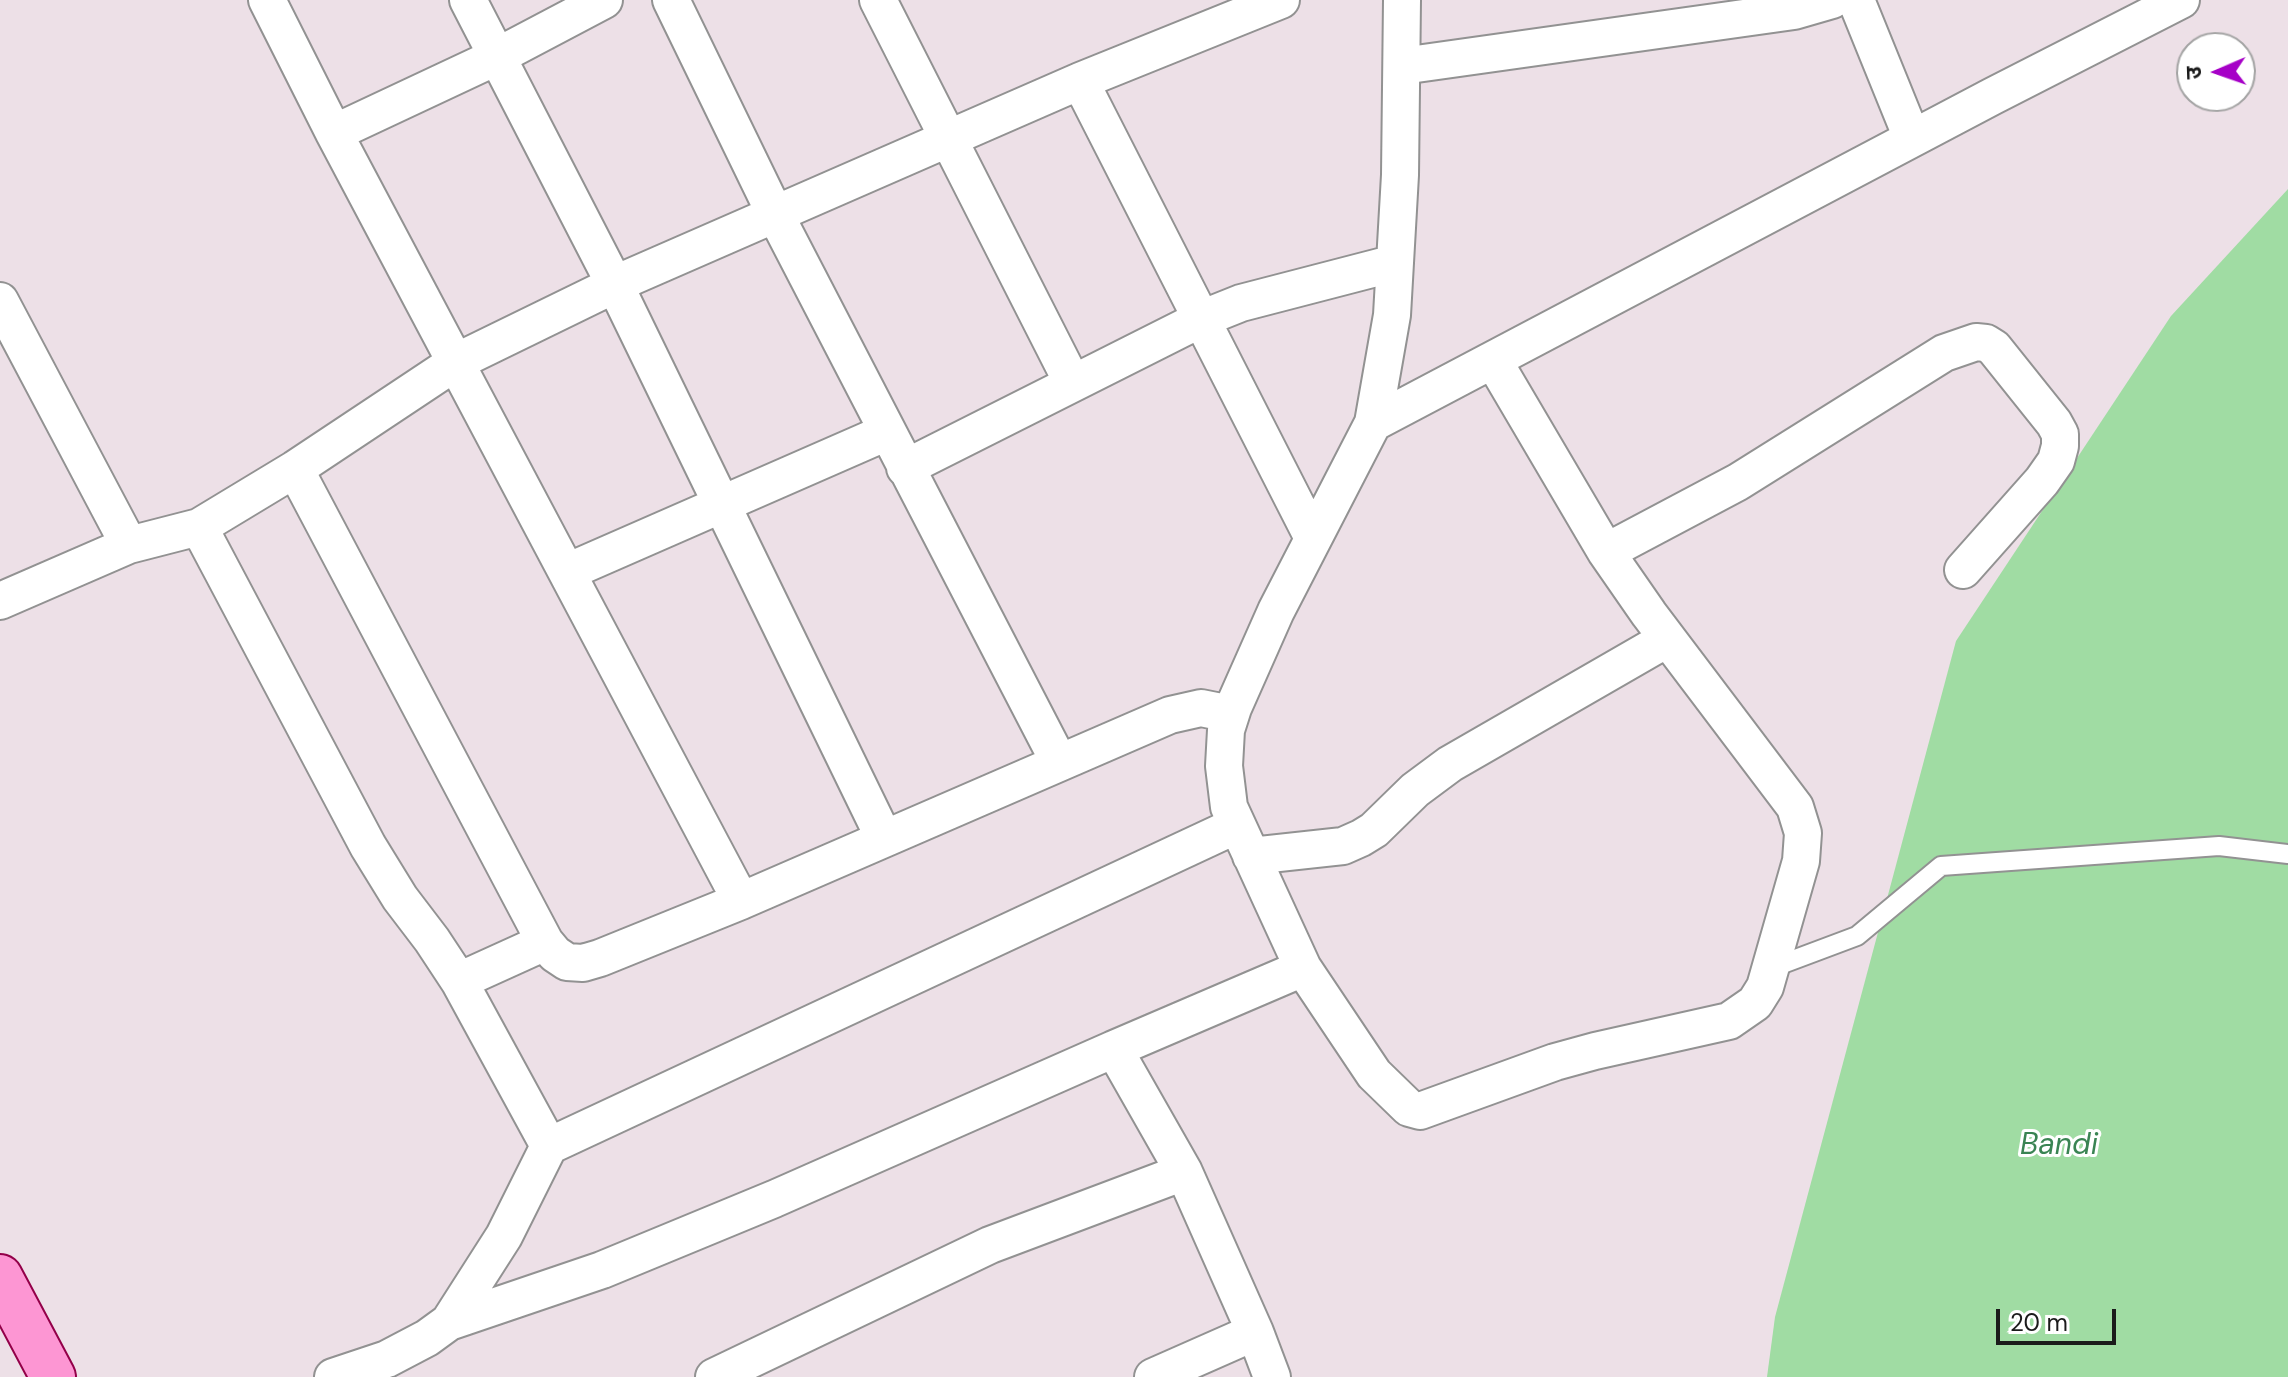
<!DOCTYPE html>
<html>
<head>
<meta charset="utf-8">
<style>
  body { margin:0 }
  #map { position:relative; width:2288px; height:1377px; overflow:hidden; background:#ede0e7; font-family:"DM Sans","Noto Sans Devanagari",sans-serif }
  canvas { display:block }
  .north { position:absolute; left:2176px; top:32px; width:80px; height:80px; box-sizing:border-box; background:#fff; border:2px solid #a4a4a4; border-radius:50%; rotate:268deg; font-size:22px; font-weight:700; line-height:32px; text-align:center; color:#1b1b1b }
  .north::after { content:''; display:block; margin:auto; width:28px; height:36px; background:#a600c7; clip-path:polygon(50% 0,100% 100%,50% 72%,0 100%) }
  .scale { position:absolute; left:1996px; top:1309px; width:120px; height:36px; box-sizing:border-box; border:4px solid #1b1b1b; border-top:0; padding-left:10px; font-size:24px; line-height:28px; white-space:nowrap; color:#1b1b1b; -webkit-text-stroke:6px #fff; paint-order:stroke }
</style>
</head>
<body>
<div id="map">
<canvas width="2288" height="1377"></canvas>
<div class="north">उ</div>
<div class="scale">20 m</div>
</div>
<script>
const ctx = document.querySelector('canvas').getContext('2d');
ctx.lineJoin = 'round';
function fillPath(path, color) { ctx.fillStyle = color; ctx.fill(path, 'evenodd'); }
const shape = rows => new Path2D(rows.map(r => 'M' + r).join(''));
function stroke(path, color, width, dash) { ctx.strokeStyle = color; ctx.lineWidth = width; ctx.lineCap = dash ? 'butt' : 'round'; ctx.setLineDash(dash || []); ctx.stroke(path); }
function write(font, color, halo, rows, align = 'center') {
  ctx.font = font + ' "DM Sans",sans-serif'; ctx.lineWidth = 6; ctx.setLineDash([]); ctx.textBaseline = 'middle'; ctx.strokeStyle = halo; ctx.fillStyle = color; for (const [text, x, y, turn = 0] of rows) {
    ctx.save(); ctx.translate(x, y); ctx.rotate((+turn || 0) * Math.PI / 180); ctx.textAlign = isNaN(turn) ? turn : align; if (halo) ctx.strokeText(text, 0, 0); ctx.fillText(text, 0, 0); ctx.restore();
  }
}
fillPath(shape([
  [2288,189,2288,1377,1767,1377,1775,1317,1956,641,2171,316]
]), '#a0dca3');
const lane = shape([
  [1769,969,1857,936,1941,866,2219,846,2288,854]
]);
const street = shape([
  [267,0,334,133,741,901],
  [468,0,615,285,884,838],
  [671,0,776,216,1059,762],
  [878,0,1072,382],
  [1856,0,1912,138],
  [1402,66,1794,11,1832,0],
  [1080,81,1313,538],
  [334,133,496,57,604,0],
  [0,301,129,545],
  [1373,423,1993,96,2181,0],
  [905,468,1201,319,1241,303,1395,263],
  [295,469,545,942,555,954,567,962,583,963,600,958,741,901,1170,715,1201,708,1231,714],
  [199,527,368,846,400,898,432,940,459,981,549,1146,504,1236,449,1322,427,1338,387,1359,333,1377],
  [1606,552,1738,482,1944,353,1976,342,1986,343,1994,348,2054,423,2060,434,2060,446,2056,461,2042,481,1963,570],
  [567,572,887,432],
  [0,601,129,545,199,527,295,469,456,362,622,281,1080,81,1281,0],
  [1251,856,1343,846,1361,838,1374,830,1415,790,1450,764,1667,639],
  [1303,968,1374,1074,1409,1108,1420,1111,1555,1062,1595,1051,1729,1021,1755,1003,1765,987,1801,861,1803,833,1795,807,1649,614,1606,552,1493,360],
  [459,981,545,942],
  [549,1146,1237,825],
  [449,1322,602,1270,774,1199,1114,1049],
  [1255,1332,1272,1377],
  [714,1377,990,1245,1184,1172],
  [1153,1377,1255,1332,1184,1172,1114,1049,1303,968,1229,807,1224,766,1226,730,1233,708,1276,611,1373,423,1392,315,1400,175,1402,0]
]);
const primary = shape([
  [0,1277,53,1377]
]);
stroke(lane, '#929292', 22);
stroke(street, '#929292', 40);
stroke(primary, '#930049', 48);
stroke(lane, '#fff', 18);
stroke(street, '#fff', 36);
stroke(primary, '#fd96d3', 44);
write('italic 30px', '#3a8453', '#fff', [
  ["Bandi",2059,1146]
]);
</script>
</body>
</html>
